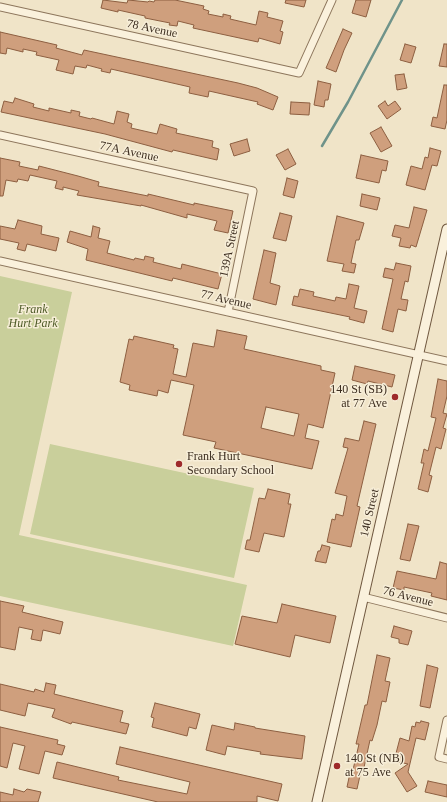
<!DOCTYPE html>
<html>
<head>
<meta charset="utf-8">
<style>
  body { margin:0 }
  canvas { display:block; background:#f0e4c8 }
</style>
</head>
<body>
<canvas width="447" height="802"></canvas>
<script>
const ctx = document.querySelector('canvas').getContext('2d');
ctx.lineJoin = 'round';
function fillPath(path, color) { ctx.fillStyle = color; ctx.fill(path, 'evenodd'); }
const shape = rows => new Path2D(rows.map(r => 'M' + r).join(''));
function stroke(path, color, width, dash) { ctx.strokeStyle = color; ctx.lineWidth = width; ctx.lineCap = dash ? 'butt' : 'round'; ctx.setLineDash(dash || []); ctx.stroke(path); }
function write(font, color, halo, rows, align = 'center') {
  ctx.font = font + ' "Times New Roman",serif'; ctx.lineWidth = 3; ctx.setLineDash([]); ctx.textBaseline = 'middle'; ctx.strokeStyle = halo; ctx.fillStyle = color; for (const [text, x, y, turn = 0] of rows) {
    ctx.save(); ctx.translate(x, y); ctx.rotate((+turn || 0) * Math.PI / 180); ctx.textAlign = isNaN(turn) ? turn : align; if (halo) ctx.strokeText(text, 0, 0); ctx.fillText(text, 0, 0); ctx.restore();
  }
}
fillPath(shape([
  [0,276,72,292,19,535,247,585,233,646,0,596],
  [50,444,254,488,234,578,30,534]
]), '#c9cf9b');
stroke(shape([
  [322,146,348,102,402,0]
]), '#6f938a', 2.5);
const building = shape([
  [103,0,127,3,128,0,148,2,149,1,154,2,155,0,175,0,204,6,203,9,209,11,208,14,223,17,223,14,231,16,230,19,256,25,259,11,268,13,267,17,283,21,280,31,283,32,280,44,259,38,258,42,193,28,194,25,178,21,177,26,169,25,170,23,145,18,145,16,118,10,118,12,101,8,103,0],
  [286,0,306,0,304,7,285,3,286,0],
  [356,0,371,0,366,17,352,13,356,0],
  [343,29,352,33,344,50,336,72,326,68,343,29],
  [0,32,57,45,56,48,82,55,84,50,238,83,257,88,278,97,273,110,257,104,258,102,209,91,208,97,189,93,190,87,111,69,110,73,101,71,102,69,87,65,86,68,75,66,73,74,56,70,59,60,36,55,37,52,23,49,23,52,7,48,6,54,0,53,0,32],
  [405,44,416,47,411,63,400,60,405,44],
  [444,44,447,44,447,67,439,66,444,44],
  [404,74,407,88,397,90,395,75,404,74],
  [318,81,331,84,328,100,325,100,324,107,314,105,318,81],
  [444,85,447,85,447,120,445,129,431,126,433,117,437,118,444,85],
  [15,98,34,104,33,107,49,111,49,108,71,113,71,110,80,112,79,116,91,119,92,118,114,124,117,111,129,114,127,122,132,124,131,128,157,134,160,124,177,129,176,133,213,141,212,147,219,149,217,160,173,150,172,152,105,134,1,112,4,101,13,103,15,98],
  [385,101,388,106,395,101,401,109,387,119,378,106,385,101],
  [291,102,310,103,309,115,290,114,291,102],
  [381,127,392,146,381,152,370,133,381,127],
  [247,139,250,151,234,156,230,144,247,139],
  [430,148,441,151,437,166,432,165,425,190,406,185,411,166,422,169,425,157,428,158,430,148],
  [288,149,296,164,285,170,276,155,288,149],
  [361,155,388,161,386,171,382,170,379,183,356,178,361,155],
  [0,158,20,162,19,166,38,170,39,166,78,176,99,182,98,186,148,196,148,194,194,205,194,203,233,211,228,233,214,230,217,221,187,214,187,218,141,205,141,206,77,195,79,191,63,187,63,190,55,188,57,181,30,175,28,181,18,179,17,182,6,180,3,196,0,196,0,158],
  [287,178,298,181,294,198,283,195,287,178],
  [362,194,380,198,377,210,360,206,362,194],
  [414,207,427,210,416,247,411,245,410,248,399,246,401,238,392,236,395,225,409,228,414,207],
  [280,213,292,216,286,241,273,238,280,213],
  [337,216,364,223,359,240,356,240,351,263,356,264,354,273,342,271,344,264,327,261,337,216],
  [18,220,42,226,41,234,59,238,56,251,27,244,25,251,17,249,19,243,0,239,0,226,15,229,18,220],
  [93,226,100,228,98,238,110,241,107,253,134,260,135,258,144,260,145,256,154,258,153,262,181,269,182,264,222,274,218,289,173,278,172,281,86,260,88,249,67,242,70,231,91,237,93,226],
  [264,250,276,253,270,283,280,286,276,305,253,299,264,250],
  [396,263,411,266,408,282,405,281,401,299,408,300,406,311,398,309,393,332,382,329,393,279,383,277,385,268,394,270,396,263],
  [349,284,359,286,354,308,367,311,364,323,349,319,350,317,292,305,294,296,298,297,300,289,314,292,313,296,335,301,336,297,346,299,349,284],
  [217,330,247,336,244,349,321,366,321,370,335,373,323,428,308,424,305,438,319,441,312,469,214,448,216,442,183,435,194,385,171,380,168,393,158,390,157,396,129,390,130,385,120,382,129,339,133,340,134,336,174,345,173,348,178,349,173,374,186,377,193,343,214,347,217,330],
  [266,407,299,414,294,436,261,428,266,407],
  [355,366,395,375,392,387,368,381,367,384,352,380,355,366],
  [438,379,447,381,447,396,443,413,447,414,443,428,446,429,441,449,436,447,429,475,432,476,428,492,418,489,424,463,421,463,424,449,428,451,436,418,431,417,438,379],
  [364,421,376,424,357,506,360,507,351,547,327,542,332,519,335,520,336,514,343,516,347,496,335,493,348,448,343,447,345,438,359,441,364,421],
  [268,489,290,494,288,504,291,504,284,537,264,533,259,552,245,549,247,540,250,540,259,498,265,499,268,489],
  [408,524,419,526,410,561,400,559,408,524],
  [322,545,330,547,326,563,315,561,318,551,320,551,322,545],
  [440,562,447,564,447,600,431,596,432,593,404,587,404,590,393,588,397,571,436,579,440,562],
  [0,601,24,606,22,612,63,622,60,634,43,630,41,641,31,639,33,630,19,627,15,650,0,647,0,601],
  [282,604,336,616,330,643,295,635,290,657,235,644,242,616,277,623,282,604],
  [394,626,412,631,408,645,399,643,399,639,391,637,394,626],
  [377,655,390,658,385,681,390,682,386,702,382,701,377,725,372,741,370,740,363,772,361,771,357,789,347,787,350,773,352,774,359,744,356,744,365,705,367,705,377,655],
  [427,665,438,668,430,708,420,706,427,665],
  [46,683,56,685,54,694,123,711,120,722,129,724,126,734,72,722,71,724,52,717,55,709,28,703,25,716,0,710,0,684,34,692,35,689,44,692,46,683],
  [155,703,200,714,196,729,189,727,187,736,152,727,154,718,151,717,155,703],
  [421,721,429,723,425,740,416,738,408,772,417,786,407,792,395,773,408,764,394,761,400,738,409,741,412,726,415,727,416,722,420,723,421,721],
  [235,723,255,727,255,728,305,736,302,759,260,754,261,752,227,746,225,755,206,750,212,725,234,730,235,723],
  [0,727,58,740,57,744,65,746,62,755,45,751,39,774,19,769,25,746,13,743,7,768,0,766,0,727],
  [120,747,282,784,278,801,257,796,257,802,158,802,53,778,57,762,119,777,118,780,187,794,190,782,116,764,120,747],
  [428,781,447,785,447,797,425,792,428,781],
  [14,789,24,792,27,789,41,792,38,802,0,802,0,792,13,795,14,789]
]);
fillPath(building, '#cf9f7d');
stroke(building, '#8d5f41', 1);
const street = shape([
  [0,7,299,73,332,0],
  [0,135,253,191,228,312],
  [0,261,447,361],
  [363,597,447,618],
  [447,720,439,757,447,759]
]);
const secondary = shape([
  [317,802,447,229]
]);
stroke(street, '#8d765c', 9);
stroke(secondary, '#6f573f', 11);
stroke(street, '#faf1dc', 7);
stroke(secondary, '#faf1dc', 9);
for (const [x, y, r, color] of [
  [395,397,4,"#9e2a2b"],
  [179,464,4,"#9e2a2b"],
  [337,766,4,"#9e2a2b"]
]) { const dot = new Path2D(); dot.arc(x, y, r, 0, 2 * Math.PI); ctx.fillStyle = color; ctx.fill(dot); stroke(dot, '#f7eed8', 1.5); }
write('12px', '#3d2e20', '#f7eed8', [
  ["78 Avenue",152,29,12],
  ["77A Avenue",129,152,12],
  ["139A Street",230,249,-78],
  ["77 Avenue",226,300,13],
  ["140 Street",370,513,-77],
  ["76 Avenue",408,597,14]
]);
write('italic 12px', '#4d5a26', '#f7eed8', [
  ["Frank",33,310],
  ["Hurt Park",33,324]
]);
write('12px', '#3d2e20', '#f7eed8', [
  ["140 St (SB)",387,390,"right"],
  ["at 77 Ave",387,404,"right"],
  ["Frank Hurt",187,457],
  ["Secondary School",187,471],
  ["140 St (NB)",345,759],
  ["at 75 Ave",345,773]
], 'left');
</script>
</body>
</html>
